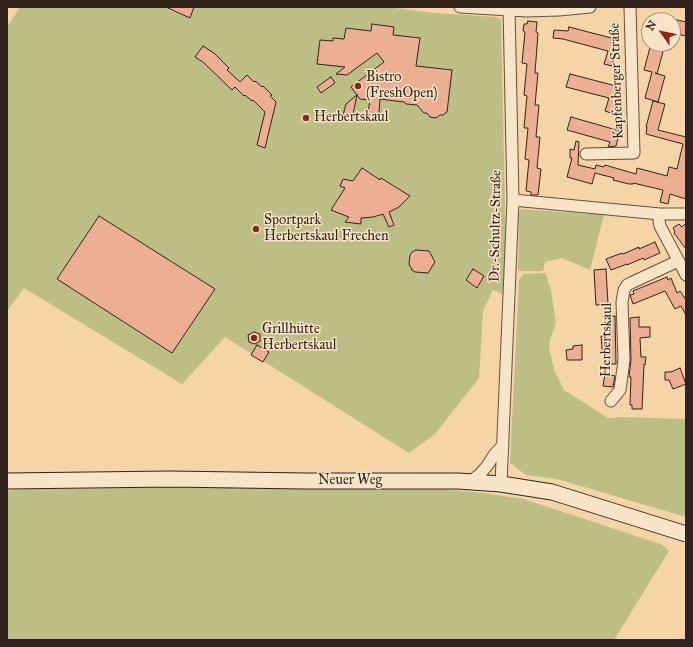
<!DOCTYPE html>
<html>
<head>
<meta charset="utf-8">
<style>
  body { margin:0 }
  #map { position:relative; width:693px; height:647px; overflow:hidden; background:#f5d5a8; font-family:"IM FELL Great Primer",serif }
  canvas { display:block }
  .frame { position:absolute; inset:0; border:8px solid #31221c; pointer-events:none }
  .north { position:absolute; left:641px; top:12px; width:40px; height:40px; box-sizing:border-box; background:#f8e4c6; border:1px solid #a89682; border-radius:50%; rotate:303deg; font-size:11px; font-weight:700; line-height:16px; text-align:center; color:#31221c }
  .north::after { content:''; display:block; margin:auto; width:14px; height:18px; background:#8f2418; clip-path:polygon(50% 0,100% 100%,50% 72%,0 100%) }
</style>
</head>
<body>
<div id="map">
<canvas width="693" height="647"></canvas>
<div class="frame"></div>
<div class="north">N</div>
</div>
<script>
const ctx = document.querySelector('canvas').getContext('2d');
ctx.lineJoin = 'round';
function fillPath(path, color) { ctx.fillStyle = color; ctx.fill(path, 'evenodd'); }
const shape = rows => new Path2D(rows.map(r => 'M' + r).join(''));
function stroke(path, color, width, dash) { ctx.strokeStyle = color; ctx.lineWidth = width; ctx.lineCap = dash ? 'butt' : 'round'; ctx.setLineDash(dash || []); ctx.stroke(path); }
function write(font, color, halo, rows, align = 'center') {
  ctx.font = font + ' "IM FELL Great Primer",serif'; ctx.lineWidth = 3; ctx.setLineDash([]); ctx.textBaseline = 'middle'; ctx.strokeStyle = halo; ctx.fillStyle = color; for (const [text, x, y, turn = 0] of rows) {
    ctx.save(); ctx.translate(x, y); ctx.rotate((+turn || 0) * Math.PI / 180); ctx.textAlign = isNaN(turn) ? turn : align; if (halo) ctx.strokeText(text, 0, 0); ctx.fillText(text, 0, 0); ctx.restore();
  }
}
fillPath(shape([
  [20,7,387,7,435,13,496,17,501,19,505,206,505,252,504,295,493,290,483,311,479,378,435,434,409,453,225,337,182,384,24,288,7,311,7,27],
  [521,209,604,215,590,270,562,258,545,262,543,271,518,271,519,212],
  [545,273,547,277,548,282,551,290,556,323,550,340,549,348,554,369,564,390,608,418,614,418,619,417,686,419,686,517,557,479,526,475,510,463,519,280,523,274],
  [328,486,431,488,483,493,524,499,663,545,669,551,614,640,7,640,7,491,20,489]
]), '#bdbd86');
const building = shape([
  [166,7,194,7,190,18,166,7],
  [673,19,686,22,686,36,673,33,673,19],
  [528,21,537,22,536,32,538,33,535,73,538,73,535,105,539,105,536,137,540,137,537,168,541,169,538,195,531,195,531,192,526,191,529,160,525,159,528,128,524,128,527,96,524,95,527,64,522,63,525,32,523,31,524,24,527,24,528,21],
  [372,24,394,27,393,35,420,38,416,66,452,70,447,112,443,115,440,115,436,118,430,117,427,113,424,113,417,105,406,104,404,102,380,99,379,112,382,114,378,120,368,113,370,100,360,99,351,87,384,62,377,53,347,75,336,74,345,67,317,64,320,40,333,41,333,38,344,39,346,28,371,31,372,24],
  [569,27,619,40,612,66,604,64,608,51,563,39,553,38,554,30,568,31,569,27],
  [651,44,664,48,657,74,655,73,665,76,658,102,645,98,652,72,644,70,651,44],
  [203,46,214,53,229,68,227,70,240,82,247,75,254,82,255,81,262,87,263,86,272,95,270,96,276,102,265,148,257,145,265,112,253,100,252,101,245,95,244,96,235,87,232,90,203,62,195,57,203,46],
  [570,74,620,87,614,114,605,111,609,98,566,87,570,74],
  [331,77,335,83,321,93,317,87,331,77],
  [357,95,353,114,342,119,346,104,357,95],
  [653,101,665,104,658,130,686,137,686,199,670,194,668,204,660,202,663,190,633,183,633,184,629,184,613,180,614,178,595,173,592,184,567,177,572,158,570,158,570,149,574,150,576,141,579,142,578,165,595,169,596,165,604,167,605,165,636,174,637,168,667,176,669,167,677,169,683,144,646,134,647,127,646,127,653,101],
  [571,117,620,131,616,146,608,147,610,142,567,130,571,117],
  [362,168,380,180,381,178,410,196,399,207,389,212,394,225,389,227,383,214,373,217,361,218,361,224,345,222,349,217,331,210,345,188,340,186,343,179,353,181,362,168],
  [99,216,215,289,172,353,57,279,99,216],
  [686,223,686,249,674,233,675,232,673,228,679,224,682,227,686,223],
  [655,242,660,253,644,260,643,258,627,265,627,264,611,270,606,259,622,253,623,254,639,247,639,249,655,242],
  [416,250,429,251,435,262,428,273,415,272,412,270,409,264,410,255,412,252,416,250],
  [473,269,484,276,477,288,466,280,473,269],
  [606,269,608,304,596,305,594,270,606,269],
  [667,277,668,280,671,278,677,293,680,291,686,300,686,315,681,306,675,309,665,291,633,304,630,295,634,294,633,291,667,277],
  [615,316,616,364,607,364,606,349,602,349,601,336,606,336,605,317,615,316],
  [639,317,639,327,650,327,650,337,640,338,641,357,646,357,645,365,644,364,642,409,632,409,632,405,630,405,631,377,629,377,631,360,630,318,639,317],
  [254,332,260,334,260,341,255,344,249,342,248,335,254,332],
  [257,345,269,352,263,362,251,355,257,345],
  [582,345,582,360,567,360,566,350,573,349,573,346,582,345],
  [680,368,686,384,673,389,669,380,665,380,665,372,671,372,680,368],
  [605,374,615,376,613,387,603,386,605,374]
]);
fillPath(building, '#edaf94');
stroke(building, '#31221c', 1);
const street = shape([
  [460,7,526,11,559,10,590,7],
  [586,154,634,153,630,7],
  [513,200,660,214,686,214],
  [660,214,659,221,660,226,686,275],
  [611,401,620,390,624,360,622,302,624,290,627,285,631,283,678,261],
  [470,482,480,474,487,466,494,455,503,445],
  [501,484,513,200,509,7]
]);
const secondary = shape([
  [7,481,170,479,305,481,458,481,501,484,552,492,686,534]
]);
stroke(street, '#624f3f', 13);
stroke(secondary, '#31221c', 17);
stroke(street, '#f8e4c6', 11);
stroke(secondary, '#f8e4c6', 15);
for (const [x, y, r, color] of [
  [358,86,4,"#8f2418"],
  [306,118,4,"#8f2418"],
  [256,229,4,"#8f2418"],
  [254,338,4,"#8f2418"]
]) { const dot = new Path2D(); dot.arc(x, y, r, 0, 2 * Math.PI); ctx.fillStyle = color; ctx.fill(dot); stroke(dot, '#f8e4c6', 1.5); }
write('14px', '#31221c', '#f8e4c6', [
  ["Bistro",366,78],
  ["(FreshOpen)",366,94],
  ["Herbertskaul",314,118],
  ["Sportpark",264,221],
  ["Herbertskaul Frechen",264,237],
  ["Grillhütte",262,330],
  ["Herbertskaul",262,346]
], 'left');
write('14px', '#31221c', '#f8e4c6', [
  ["Kapfenberger Straße",617,81,-92],
  ["Dr.-Schultz-Straße",496,226,-89],
  ["Herbertskaul",607,340,-89],
  ["Neuer Weg",350,481]
]);
</script>
</body>
</html>
